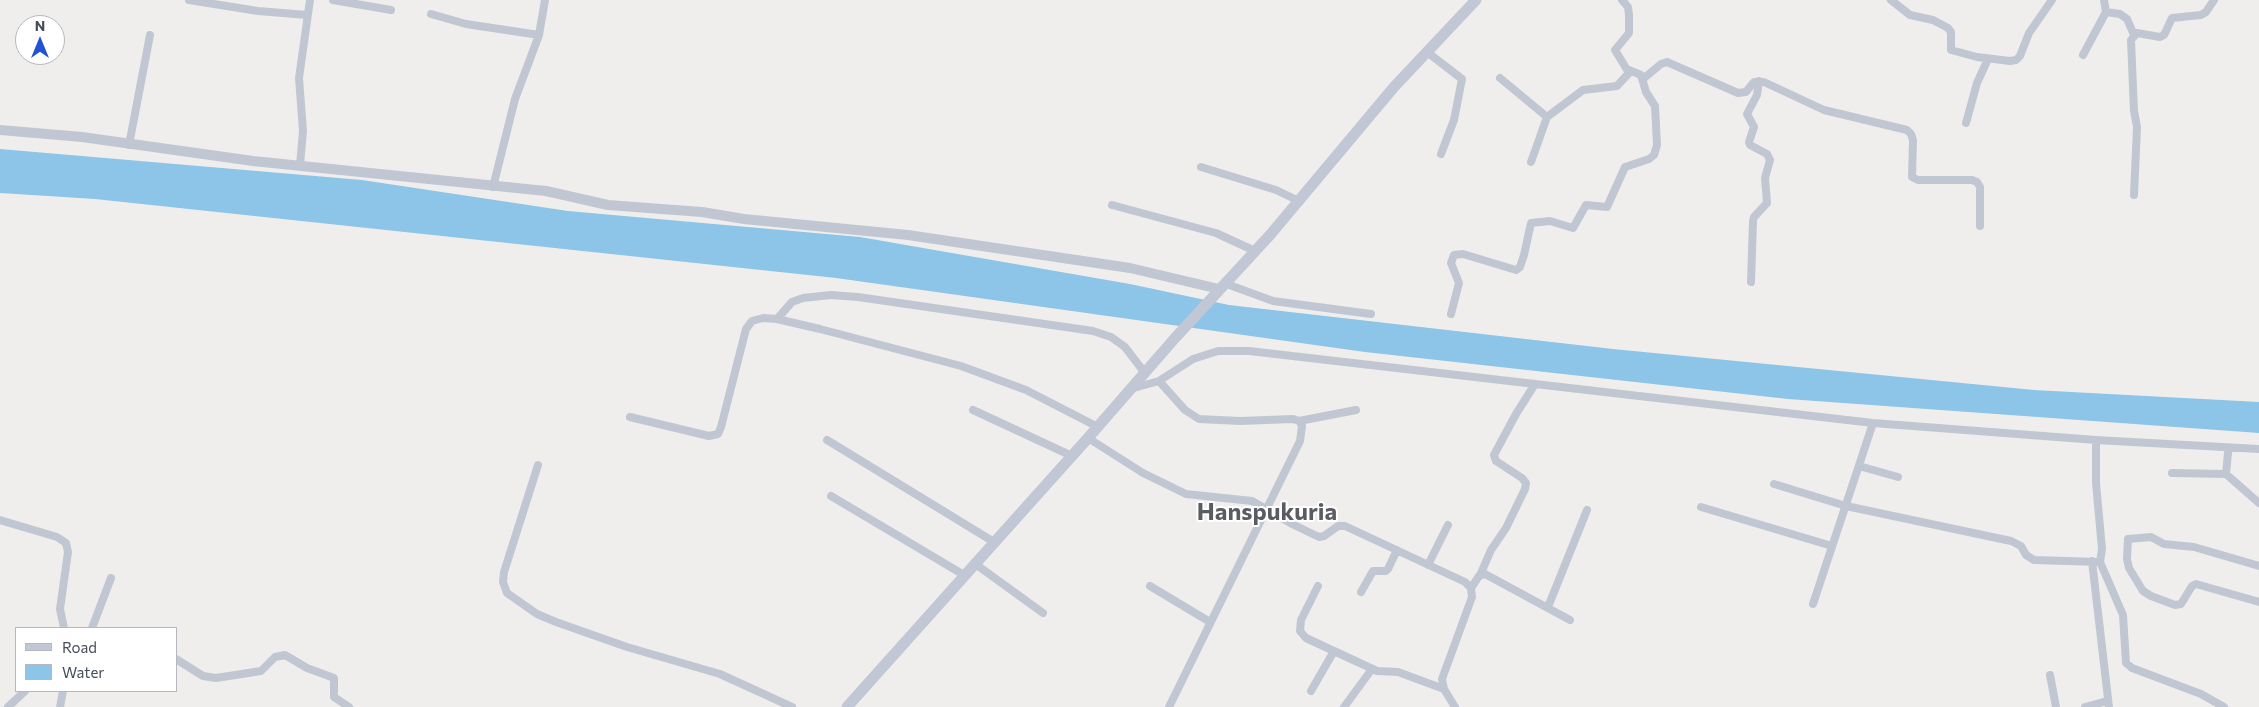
<!DOCTYPE html>
<html>
<head>
<meta charset="utf-8">
<style>
  body { margin:0 }
  #map { position:relative; width:2259px; height:707px; overflow:hidden; background:#f0eeed; font-family:Commissioner,sans-serif }
  canvas { display:block }
  .legend { position:absolute; left:15px; top:627px; width:162px; height:65px; box-sizing:border-box; background:#fff; border:1px solid #b5b8bd; margin:0; padding:6px 9px; list-style:none; font-size:15px; color:#464d5a }
  .legend li { display:flex; align-items:center; gap:10px; height:25px }
  .legend b { width:25px; border:1px solid #b5b8bd }
  .north { position:absolute; left:15px; top:15px; width:50px; height:50px; box-sizing:border-box; background:#fff; border:1px solid #b5b8bd; border-radius:50%; rotate:0deg; font-size:14px; font-weight:700; line-height:20px; text-align:center; color:#464d5a }
  .north::after { content:''; display:block; margin:auto; width:18px; height:22px; background:#2252d5; clip-path:polygon(50% 0,100% 100%,50% 72%,0 100%) }
</style>
</head>
<body>
<div id="map">
<canvas width="2259" height="707"></canvas>
<ul class="legend">
<li><b style="height:6px;background:#c1c7d5"></b>Road</li>
<li><b style="height:14px;background:#8cc5e7"></b>Water</li>
</ul>
<div class="north">N</div>
</div>
<script>
const ctx = document.querySelector('canvas').getContext('2d');
ctx.lineJoin = 'round';
function fillPath(path, color) { ctx.fillStyle = color; ctx.fill(path, 'evenodd'); }
const shape = rows => new Path2D(rows.map(r => 'M' + r).join(''));
function stroke(path, color, width, dash) { ctx.strokeStyle = color; ctx.lineWidth = width; ctx.lineCap = dash ? 'butt' : 'round'; ctx.setLineDash(dash || []); ctx.stroke(path); }
function write(font, color, halo, rows, align = 'center') {
  ctx.font = font + ' Commissioner,sans-serif'; ctx.lineWidth = 4; ctx.setLineDash([]); ctx.textBaseline = 'middle'; ctx.strokeStyle = halo; ctx.fillStyle = color; for (const [text, x, y, turn = 0] of rows) {
    ctx.save(); ctx.translate(x, y); ctx.rotate((+turn || 0) * Math.PI / 180); ctx.textAlign = isNaN(turn) ? turn : align; if (halo) ctx.strokeText(text, 0, 0); ctx.fillText(text, 0, 0); ctx.restore();
  }
}
fillPath(shape([
  [0,149,362,180,568,211,860,237,1130,284,1229,305,1613,349,2034,390,2259,402,2259,433,1788,399,1365,352,836,278,95,199,0,193]
]), '#8cc5e7');
stroke(shape([
  [189,0,258,11,307,15],
  [333,0,391,10],
  [1891,0,1910,15,1933,20,1948,28,1951,32,1951,50,1977,57,2010,61,2016,60,2020,56,2029,33,2052,0],
  [2104,0,2106,12],
  [431,14,466,24,539,35],
  [1427,52,1462,79,1454,120,1441,154],
  [2083,55,2106,12,2120,14,2127,19,2134,35],
  [1500,78,1547,117],
  [1643,79,1661,64,1667,62,1738,93,1746,92,1754,82,1764,82,1824,110,1907,130,1911,134,1913,140,1912,177,1918,180,1972,180,1977,182,1980,187,1980,226],
  [1966,123,1977,83,1988,59],
  [129,145,150,35],
  [1531,162,1547,117,1583,90,1617,86,1629,73,1615,50,1629,33,1629,15,1628,7,1622,0],
  [300,165,303,131,299,78,310,0],
  [1201,167,1276,190,1299,201],
  [493,187,515,99,539,35,545,0],
  [2134,195,2137,127,2134,111,2131,40,2137,33,2160,37,2164,35,2172,18,2201,15,2206,12,2214,0],
  [1112,205,1216,233,1255,251],
  [1751,282,1753,221,1754,217,1767,203,1765,178,1770,160,1767,154,1750,145,1749,142,1754,127,1747,114,1757,95,1759,81],
  [1224,283,1273,301,1371,314],
  [1451,314,1459,283,1451,263,1454,255,1463,254,1516,270,1520,267,1524,255,1531,223,1550,221,1573,228,1586,205,1607,207,1625,167,1649,159,1654,155,1657,145,1655,106,1646,92,1641,75,1629,70],
  [777,319,792,302,803,298,831,295,858,297,1093,331,1111,337,1125,347,1144,372],
  [1159,381,1185,410,1199,419,1240,421,1293,419,1299,421,1302,426,1300,441,1169,707],
  [1130,389,1159,381,1193,359,1218,351,1249,351,1873,423,2096,440,2259,449],
  [973,410,1072,456],
  [630,417,709,436,718,434,721,427,746,329,752,321,763,318,777,319,820,329,961,366,1026,390,1098,427],
  [1299,421,1356,410],
  [1088,438,1143,473,1186,494,1252,501,1294,525,1319,537,1324,536,1338,526,1345,526,1465,582,1471,588,1472,597,1442,679,1444,689,1455,707],
  [827,440,994,542],
  [2096,440,2096,483,2102,549,2100,562],
  [538,465,504,572,503,582,507,593,537,614,556,622,627,647,720,674,792,707],
  [1859,466,1898,477],
  [2172,473,2226,474,2259,503],
  [2226,474,2228,453],
  [1774,484,1846,506,2011,541,2021,546,2026,555,2034,560,2100,562,2123,615,2126,663,2132,668,2201,694,2224,707],
  [831,496,964,575],
  [1701,507,1832,546],
  [0,520,57,537,66,543,68,552,60,609,64,628],
  [2092,561,2109,707],
  [974,563,1043,613],
  [1428,565,1448,525],
  [2259,566,2194,547,2164,544,2151,537,2128,539,2127,559,2129,568,2143,591,2151,596,2175,605,2181,604,2192,586,2196,584,2259,602],
  [1481,573,1491,550,1506,528,1525,489,1526,483,1522,478,1496,461,1494,455,1516,414,1535,384],
  [1150,586,1210,622],
  [1318,586,1301,620,1300,631,1306,638,1377,671,1398,672,1444,689],
  [1471,588,1479,576,1485,574,1570,620],
  [1361,592,1373,571,1386,571,1388,569,1397,550],
  [1813,604,1873,423],
  [1548,607,1587,510],
  [92,628,111,578],
  [176,659,203,676,216,678,261,671,275,657,285,655,307,668,334,678,334,697,349,707],
  [2050,675,2056,707],
  [1311,691,1334,651],
  [8,707,25,691],
  [60,707,63,691],
  [1344,707,1372,669],
  [2085,707,2107,701]
]), '#c1c7d2', 8);
stroke(shape([
  [0,130,82,137,253,161,546,191,608,205,702,212,744,219,908,235,1130,268,1219,289]
]), '#c1c7d2', 10);
stroke(shape([
  [847,707,1088,438,1175,338,1270,235,1394,87,1476,0]
]), '#c1c7d5', 11);
write('bold 24px', '#5a5c62', '#fff', [
  ["Hanspukuria",1267,512]
]);
</script>
</body>
</html>
